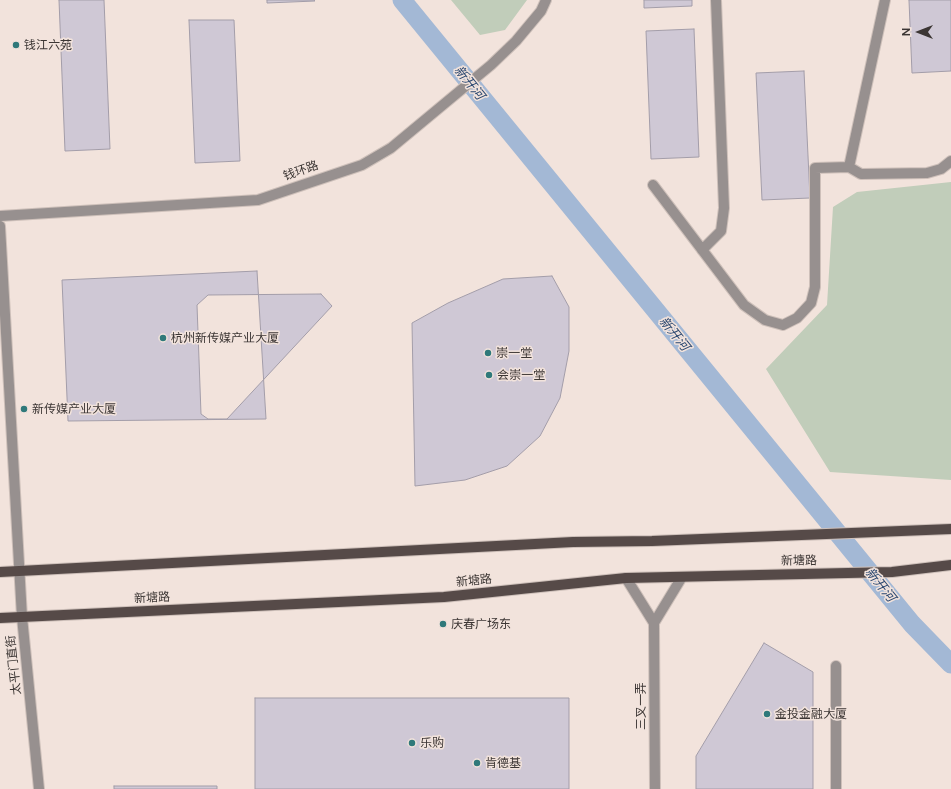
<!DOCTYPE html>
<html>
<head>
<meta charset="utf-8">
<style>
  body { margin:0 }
  #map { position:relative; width:951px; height:789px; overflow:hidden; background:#f2e3dc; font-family:Figtree,sans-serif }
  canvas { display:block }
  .north { position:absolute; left:899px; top:12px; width:40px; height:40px; -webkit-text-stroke:3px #f2e3dc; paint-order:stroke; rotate:270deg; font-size:11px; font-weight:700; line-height:16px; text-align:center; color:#3c3634 }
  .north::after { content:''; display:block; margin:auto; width:14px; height:18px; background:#3c3634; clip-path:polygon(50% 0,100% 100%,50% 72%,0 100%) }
</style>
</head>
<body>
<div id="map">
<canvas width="951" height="789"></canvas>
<div class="north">N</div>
</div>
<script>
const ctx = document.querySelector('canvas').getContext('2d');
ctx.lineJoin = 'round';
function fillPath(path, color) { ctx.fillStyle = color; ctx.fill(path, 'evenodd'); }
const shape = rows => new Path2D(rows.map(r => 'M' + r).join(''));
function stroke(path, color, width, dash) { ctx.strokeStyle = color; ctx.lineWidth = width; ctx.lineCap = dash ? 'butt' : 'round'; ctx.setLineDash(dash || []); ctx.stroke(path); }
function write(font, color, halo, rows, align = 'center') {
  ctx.font = font + ' Figtree,"Noto Sans SC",sans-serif'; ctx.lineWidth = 3; ctx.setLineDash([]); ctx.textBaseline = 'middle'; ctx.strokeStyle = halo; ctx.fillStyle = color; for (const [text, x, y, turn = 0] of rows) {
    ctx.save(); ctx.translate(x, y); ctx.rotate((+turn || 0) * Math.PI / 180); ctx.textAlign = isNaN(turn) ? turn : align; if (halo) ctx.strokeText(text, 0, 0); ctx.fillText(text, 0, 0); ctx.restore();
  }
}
fillPath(shape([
  [451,0,527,0,505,30,480,35],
  [951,182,951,480,830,472,766,369,827,305,833,207,857,192]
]), '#c1cdba');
stroke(shape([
  [402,0,912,624,951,664]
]), '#a3b8d5', 19);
const building = shape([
  [59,0,104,0,110,149,65,151,59,0],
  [267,0,314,0,315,1,267,3,267,0],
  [644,0,692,0,692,6,644,8,644,0],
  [909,0,951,0,951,71,912,73,909,0],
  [189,20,234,20,240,161,195,163,189,20],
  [694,29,699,157,651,159,646,31,694,29],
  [804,71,810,198,762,200,756,73,804,71],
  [257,271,266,419,68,421,62,280,257,271],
  [552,276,569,307,569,351,560,398,540,436,507,466,465,480,415,486,412,323,448,303,503,279,552,276],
  [321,294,332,306,227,419,208,419,201,414,197,305,208,295,321,294],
  [764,643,813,672,813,789,696,789,696,756,764,643],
  [255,698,569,698,569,789,255,789,255,698],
  [114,786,217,786,217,789,114,789,114,786]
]);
fillPath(building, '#cfc8d5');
stroke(building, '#a39da9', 1);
const minor = shape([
  [849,167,861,174,927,173,941,169,951,161],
  [653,185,744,305,765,320,783,325,797,318,811,303,815,287,815,168,849,167,885,0],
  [0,216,258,200,362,165,391,148,491,65,516,41,541,11,546,0],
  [0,226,22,617,39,789],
  [702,250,721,231,724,208,716,0],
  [626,578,654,623,655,789],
  [654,623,682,577],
  [836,666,836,789]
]);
const major = shape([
  [0,572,573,542,652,541,951,529],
  [0,618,444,597,626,578,892,572,951,565]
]);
stroke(minor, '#cec0ba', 12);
stroke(major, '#cec0ba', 12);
stroke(minor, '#97908f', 10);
stroke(major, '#564a48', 10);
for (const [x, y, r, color] of [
  [16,45,4,"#2f797a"],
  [163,338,4,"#2f797a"],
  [488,353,4,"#2f797a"],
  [489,375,4,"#2f797a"],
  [24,409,4,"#2f797a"],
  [443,624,4,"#2f797a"],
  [767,714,4,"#2f797a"],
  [412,743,4,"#2f797a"],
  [477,763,4,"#2f797a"]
]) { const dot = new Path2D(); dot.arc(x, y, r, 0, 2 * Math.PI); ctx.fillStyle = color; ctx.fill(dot); stroke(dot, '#f2e3dc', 1.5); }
write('12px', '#3c3634', '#f2e3dc', [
  ["钱江六苑",24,45],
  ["杭州新传媒产业大厦",171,338],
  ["崇一堂",496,353],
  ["会崇一堂",497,375],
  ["新传媒产业大厦",32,409],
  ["庆春广场东",451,624],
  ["金投金融大厦",775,714],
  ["乐购",420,743],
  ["肯德基",485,763]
], 'left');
write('12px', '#3c3634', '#f2e3dc', [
  ["钱环路",301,171,-19],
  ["新塘路",799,561,-1],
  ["新塘路",474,581,-6],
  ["新塘路",152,598,-3],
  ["太平门直街",14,665,-96],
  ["三叉一弄",641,706,-90]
]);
write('italic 13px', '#2a4770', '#f2e3dc', [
  ["新开河",469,83,51],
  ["新开河",674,334,51],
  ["新开河",880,585,51]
]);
</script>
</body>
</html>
